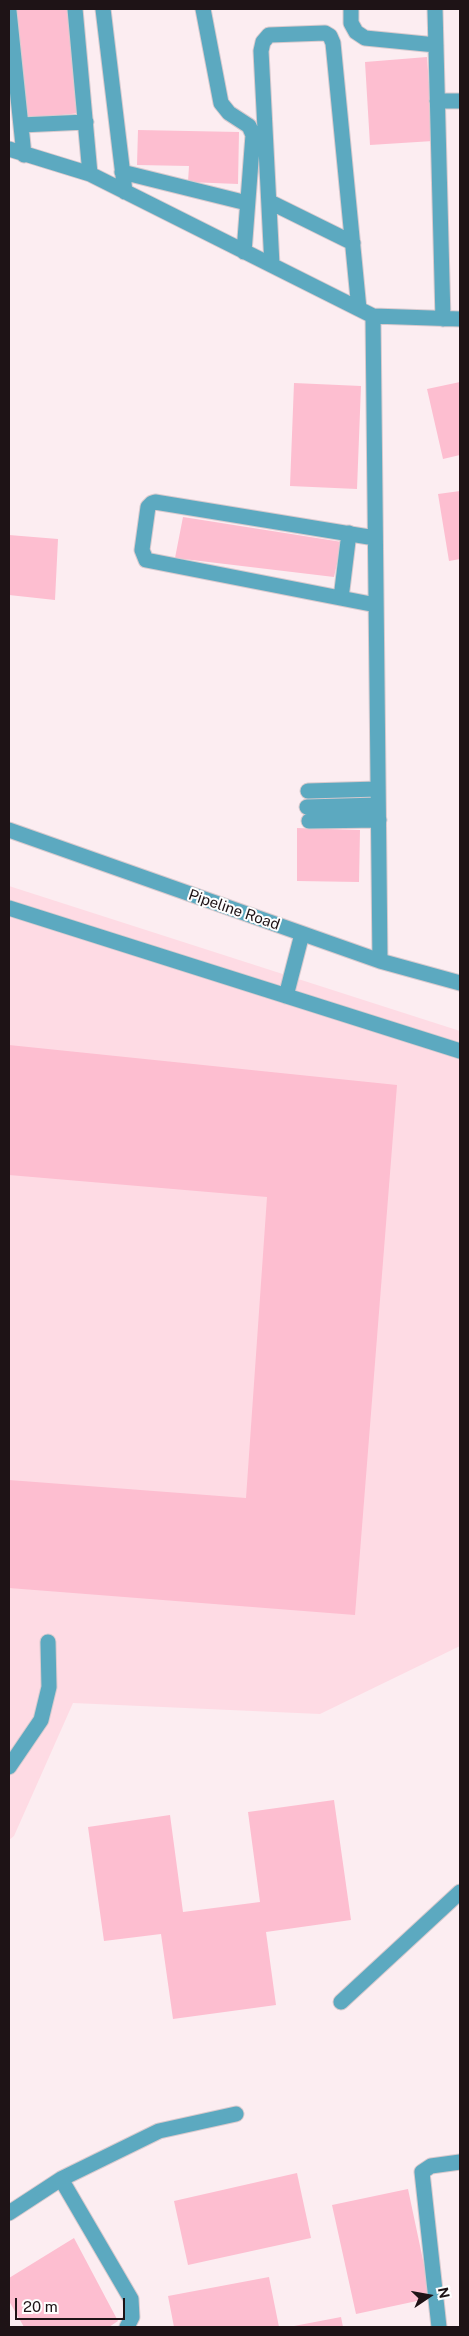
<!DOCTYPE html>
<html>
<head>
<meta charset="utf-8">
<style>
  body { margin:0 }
  #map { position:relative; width:469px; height:2336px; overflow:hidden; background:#fcedf1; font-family:"Public Sans",sans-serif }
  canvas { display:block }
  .frame { position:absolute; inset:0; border:10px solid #1e1316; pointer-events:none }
  .north { position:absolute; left:404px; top:2271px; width:50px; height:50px; -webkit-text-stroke:4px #fefefe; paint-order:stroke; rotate:78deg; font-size:14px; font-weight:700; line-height:20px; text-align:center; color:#1e1316 }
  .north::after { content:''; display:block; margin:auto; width:18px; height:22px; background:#1e1316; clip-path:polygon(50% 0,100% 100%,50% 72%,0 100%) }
  .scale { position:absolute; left:15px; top:2298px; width:110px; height:22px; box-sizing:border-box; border:2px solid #1e1316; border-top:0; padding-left:6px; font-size:15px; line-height:18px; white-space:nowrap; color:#1e1316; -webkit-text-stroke:4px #fefefe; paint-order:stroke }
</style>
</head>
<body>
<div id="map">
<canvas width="469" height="2336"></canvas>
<div class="frame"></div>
<div class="north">N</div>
<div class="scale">20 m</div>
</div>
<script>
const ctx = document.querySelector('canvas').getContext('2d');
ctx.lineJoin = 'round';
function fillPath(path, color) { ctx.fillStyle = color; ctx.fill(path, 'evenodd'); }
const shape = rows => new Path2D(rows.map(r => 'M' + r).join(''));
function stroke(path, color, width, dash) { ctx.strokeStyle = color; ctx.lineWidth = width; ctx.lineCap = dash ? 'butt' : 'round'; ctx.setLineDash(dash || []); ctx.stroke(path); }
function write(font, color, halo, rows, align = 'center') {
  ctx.font = font + ' "Public Sans",sans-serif'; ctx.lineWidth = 4; ctx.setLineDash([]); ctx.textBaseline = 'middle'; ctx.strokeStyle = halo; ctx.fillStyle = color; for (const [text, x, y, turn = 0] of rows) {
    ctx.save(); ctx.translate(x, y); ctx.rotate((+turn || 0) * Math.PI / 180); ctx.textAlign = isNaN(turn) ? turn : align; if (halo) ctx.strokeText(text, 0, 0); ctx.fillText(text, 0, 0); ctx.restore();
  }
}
fillPath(shape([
  [9,886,460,1031,460,1646,320,1714,73,1703,14,1836,9,1840]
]), '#fedbe4');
fillPath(shape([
  [14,9,70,9,80,113,25,119],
  [427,57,433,141,370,145,365,62],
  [138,130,239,132,238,184,188,182,189,166,137,165],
  [460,382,460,455,443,459,427,389],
  [294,383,361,386,357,489,290,486],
  [460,491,460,559,449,561,438,494],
  [183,517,342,542,334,577,175,558],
  [9,535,58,539,55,600,9,595],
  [297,828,360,830,359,882,297,881],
  [9,1045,397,1085,355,1615,9,1588,9,1480,246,1498,267,1197,9,1175],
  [334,1800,351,1920,266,1932,276,2005,173,2019,161,1934,104,1941,88,1827,170,1815,183,1912,260,1902,248,1812],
  [297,2173,311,2238,188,2265,174,2201],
  [408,2189,431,2298,356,2314,332,2205],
  [74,2238,118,2321,109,2327,24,2327,9,2301,9,2278],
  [269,2277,279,2327,174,2327,168,2296],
  [341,2317,343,2327,294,2327,294,2326]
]), '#fdbed0');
const minor = shape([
  [75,9,90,174],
  [103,9,125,192],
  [203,9,221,103,229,113,249,126,253,135,244,252],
  [351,9,351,23,356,32,365,38,436,45],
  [435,9,443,319],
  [9,11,24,155],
  [437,101,460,101],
  [21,125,86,122],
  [9,149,90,174,373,316,460,319],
  [122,172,247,203],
  [270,202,353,243],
  [272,265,261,51,263,42,269,35,325,33,330,36,333,43,359,309],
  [373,316,380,961],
  [375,538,155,502,152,503,148,507,142,550,146,560,376,605],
  [341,598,349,533],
  [308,791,378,789],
  [307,807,378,805],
  [309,821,379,820],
  [9,830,380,961,460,983],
  [9,908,460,1051],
  [286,996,302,934],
  [9,1767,41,1720,49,1687,48,1642],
  [341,2002,460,1892],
  [61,2179,131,2299,132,2317,127,2327],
  [9,2213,61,2179,159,2131,236,2114],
  [439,2327,422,2172,431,2166,460,2162]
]);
stroke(minor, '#d8cace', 17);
stroke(minor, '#5ca9c0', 15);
write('15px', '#1e1316', '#fefefe', [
  ["Pipeline Road",234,910,19]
]);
</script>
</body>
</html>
